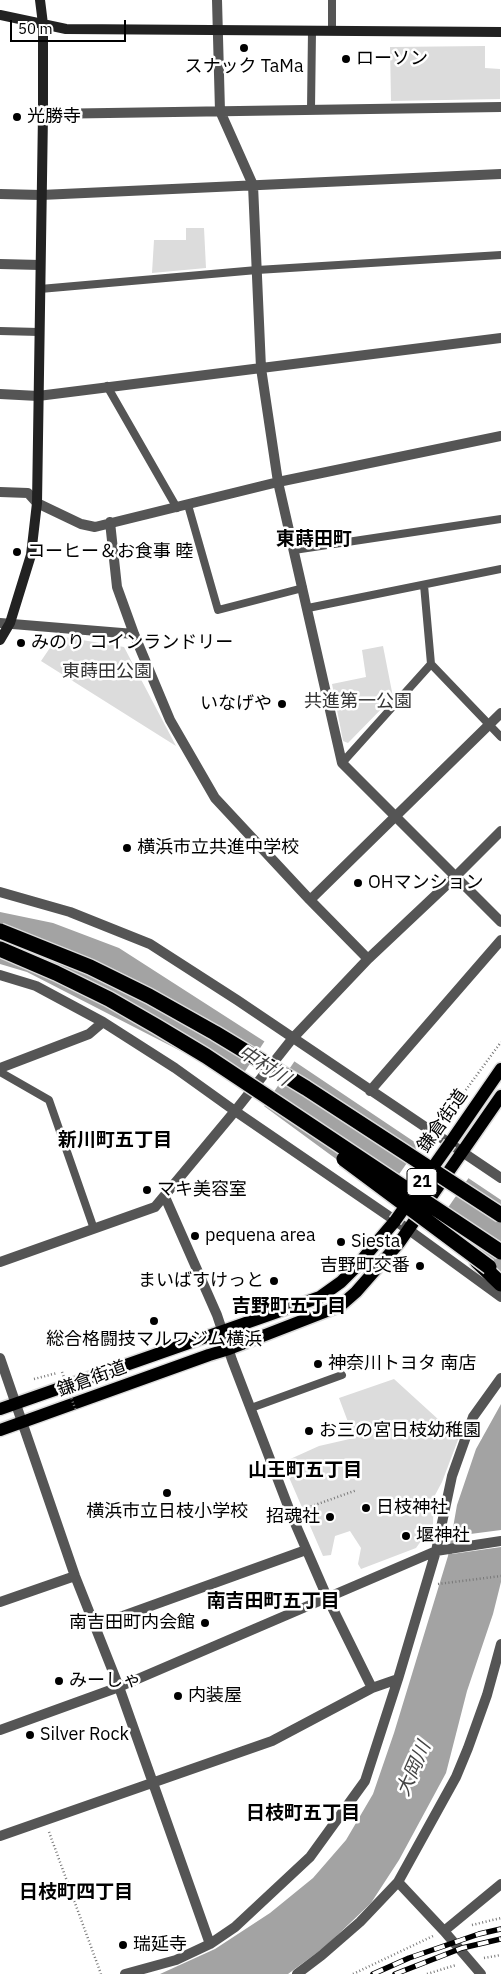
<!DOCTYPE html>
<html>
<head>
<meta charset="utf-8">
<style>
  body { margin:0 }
  #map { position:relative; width:501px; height:1974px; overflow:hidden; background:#fff; font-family:"IBM Plex Sans",sans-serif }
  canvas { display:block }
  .scale { position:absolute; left:10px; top:20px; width:116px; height:22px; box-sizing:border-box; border:2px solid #000; border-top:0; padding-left:6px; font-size:15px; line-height:18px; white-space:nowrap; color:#000; -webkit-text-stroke:4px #fff; paint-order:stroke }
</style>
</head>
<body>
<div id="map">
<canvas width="501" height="1974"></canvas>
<div class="scale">50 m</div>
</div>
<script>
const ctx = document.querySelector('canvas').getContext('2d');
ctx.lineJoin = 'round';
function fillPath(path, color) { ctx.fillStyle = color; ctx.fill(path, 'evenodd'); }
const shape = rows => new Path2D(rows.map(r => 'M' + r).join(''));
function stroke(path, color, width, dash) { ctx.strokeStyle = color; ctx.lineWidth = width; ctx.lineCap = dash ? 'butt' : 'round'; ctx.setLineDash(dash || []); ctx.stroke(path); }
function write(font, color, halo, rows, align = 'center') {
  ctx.font = font + ' "IBM Plex Sans","Noto Sans JP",sans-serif'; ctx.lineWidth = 5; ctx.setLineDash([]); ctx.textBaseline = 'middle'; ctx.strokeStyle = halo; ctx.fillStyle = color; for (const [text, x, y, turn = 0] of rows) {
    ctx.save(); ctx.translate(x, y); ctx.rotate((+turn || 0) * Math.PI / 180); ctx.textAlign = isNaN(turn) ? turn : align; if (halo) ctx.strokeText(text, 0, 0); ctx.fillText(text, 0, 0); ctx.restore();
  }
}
fillPath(shape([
  [485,46,485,68,500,69,500,99,391,101,390,47],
  [186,228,204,228,206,268,152,273,154,240,186,240],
  [58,636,124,647,176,746,41,661],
  [383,646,393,697,348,743,343,741,332,684,366,677,362,650],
  [394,1379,439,1420,461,1432,442,1482,434,1497,433,1524,416,1548,361,1569,358,1564,361,1548,350,1531,335,1536,331,1555,323,1556,288,1475,288,1460,319,1446,354,1438,339,1398]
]), '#dcdcdc');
fillPath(shape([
  [0,912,53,923,119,948,270,1045,501,1200,501,1280,208,1065,27,972,0,964],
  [501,1404,501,1582,493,1614,467,1691,446,1773,399,1860,371,1903,326,1946,288,1974,160,1974,215,1949,270,1913,313,1878,346,1840,373,1794,394,1733,448,1556,457,1505,476,1449]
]), '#a3a3a3');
fillPath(shape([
  [266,1039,296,1059,263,1108,234,1088],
  [421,1143,470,1176,431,1232,383,1197],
  [501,1530,501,1547,452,1554,455,1536]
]), '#fff');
const primary = shape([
  [450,1143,501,1069],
  [0,1409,320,1297,341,1282,355,1268,395,1221],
  [0,1430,209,1355,229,1349,340,1306,356,1292,399,1243,501,1096]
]);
const highway = shape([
  [477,1261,501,1284]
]);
stroke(primary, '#dbdbdb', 15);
stroke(highway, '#dbdbdb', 18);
stroke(shape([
  [441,1124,501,1042],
  [34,1379,57,1373],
  [301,1510,357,1490],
  [438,1584,501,1576],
  [49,1832,101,1974],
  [472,1925,501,1918],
  [484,1958,501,1955],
  [353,1974,433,1936],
  [427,1974,456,1965]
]), '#777', 2.5, [1, 2.5]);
stroke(shape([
  [332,31,332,0],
  [311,109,312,31],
  [40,289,257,270,501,255],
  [0,331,39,332],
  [107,386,177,508],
  [188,505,218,610,303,588],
  [294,550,501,519],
  [424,585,431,664,501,737],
  [308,608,501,569],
  [342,763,431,664],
  [0,1072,49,1100,94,1229],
  [251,1408,342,1375]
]), '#555', 8);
stroke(shape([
  [217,0,220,111,253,185,261,368,278,482,342,763,501,922],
  [43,114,501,107],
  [0,194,41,195,501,174],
  [0,264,40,265],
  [0,394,38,396,501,338],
  [0,492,28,493,37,503,81,524,95,527,278,482,501,436],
  [110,522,117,587,134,634,170,720,215,798,310,900,368,959],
  [0,623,134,634],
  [0,892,70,912,150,944,237,1000,501,1178],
  [310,900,501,713],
  [0,975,36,986,103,1022,175,1068,235,1111,409,1230,501,1297],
  [0,1068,89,1034,103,1022],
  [370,1091,501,940],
  [165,1197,217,1315,232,1360,291,1514,327,1597,372,1688],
  [0,1262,155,1207,235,1111,292,1039,368,959,455,877,501,831],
  [0,1358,75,1576,119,1687,210,1944],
  [0,1602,75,1576],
  [95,1626,306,1550],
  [0,1730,119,1687,436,1551,501,1541],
  [0,1836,272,1741,372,1688,398,1679],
  [398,1882,444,1931,481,1974],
  [444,1931,501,1884],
  [125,1974,176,1960,210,1944,235,1927,310,1857,365,1781,398,1679,436,1551,452,1476,473,1417,501,1378],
  [297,1974,322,1955,360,1922,398,1882,456,1777,468,1748,487,1695,501,1644]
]), '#555', 10);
stroke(shape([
  [0,15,66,29,501,32],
  [0,640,10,623,31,555,37,503,43,114,43,24,40,0]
]), '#222', 10);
stroke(primary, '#000', 12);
stroke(highway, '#000', 15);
const rail = shape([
  [373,1974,409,1958,479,1934,501,1929],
  [395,1974,462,1948,501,1939]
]);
stroke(rail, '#000', 5.5);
stroke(rail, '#fff', 4, [11]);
const primaryBridge = shape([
  [395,1221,450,1143]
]);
const highwayBridge = shape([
  [0,931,90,967,149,996,215,1033,306,1088,501,1215],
  [0,949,56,973,109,999,156,1026,206,1056,501,1252],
  [344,1159,489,1267]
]);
stroke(primaryBridge, '#dbdbdb', 15, []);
stroke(highwayBridge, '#dbdbdb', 18, []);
stroke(shape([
  [62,1372,76,1411]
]), '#777', 2.5, [1, 2.5]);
stroke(primaryBridge, '#000', 12);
stroke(highwayBridge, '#000', 15);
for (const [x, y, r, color] of [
  [244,48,5,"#000"],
  [346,59,5,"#000"],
  [17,117,5,"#000"],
  [17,552,5,"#000"],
  [21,643,5,"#000"],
  [282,704,5,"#000"],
  [127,848,5,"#000"],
  [358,883,5,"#000"],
  [147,1190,5,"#000"],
  [195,1236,5,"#000"],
  [341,1242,5,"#000"],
  [420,1266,5,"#000"],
  [274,1281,5,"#000"],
  [154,1321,5,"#000"],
  [318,1364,5,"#000"],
  [309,1431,5,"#000"],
  [167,1493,5,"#000"],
  [366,1508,5,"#000"],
  [330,1517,5,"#000"],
  [406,1536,5,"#000"],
  [205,1623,5,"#000"],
  [59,1681,5,"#000"],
  [178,1696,5,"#000"],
  [30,1735,5,"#000"],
  [123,1945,5,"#000"]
]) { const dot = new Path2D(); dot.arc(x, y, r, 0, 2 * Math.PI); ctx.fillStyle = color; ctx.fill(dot); stroke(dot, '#fff', 2); }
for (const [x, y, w] of [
  [422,1182,30]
]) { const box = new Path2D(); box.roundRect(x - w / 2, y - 13.5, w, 27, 4); ctx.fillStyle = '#fff'; ctx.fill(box); stroke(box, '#000', 1); }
write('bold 16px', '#000', null, [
  ["21",422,1182]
]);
write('18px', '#000', '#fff', [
  ["ローソン",356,59],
  ["スナック TaMa",244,67,"center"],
  ["光勝寺",27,117],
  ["コーヒー＆お食事 睦",27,552],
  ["みのり コインランドリー",31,643],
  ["いなげや",272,704,"right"],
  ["横浜市立共進中学校",137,848],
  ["OHマンション",368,883],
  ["マキ美容室",157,1190],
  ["pequena area",205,1236],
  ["Siesta",351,1242],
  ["吉野町交番",410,1266,"right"],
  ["まいばすけっと",264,1281,"right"],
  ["総合格闘技マルワジム横浜",154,1340,"center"],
  ["神奈川トヨタ 南店",328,1364],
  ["お三の宮日枝幼稚園",319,1431],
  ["日枝神社",376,1508],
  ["横浜市立日枝小学校",167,1512,"center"],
  ["招魂社",320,1517,"right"],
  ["堰神社",416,1536],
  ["南吉田町内会館",195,1623,"right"],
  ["みーしゃ",69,1681],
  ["内装屋",188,1696],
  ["Silver Rock",40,1735],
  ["瑞延寺",133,1945]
], 'left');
write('18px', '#333', '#fff', [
  ["東蒔田公園",107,672],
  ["共進第一公園",358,702]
]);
write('18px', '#000', '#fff', [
  ["鎌倉街道",443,1121,-55],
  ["鎌倉街道",92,1379,-20]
]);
write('bold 19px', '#000', '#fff', [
  ["東蒔田町",314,540],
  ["新川町五丁目",115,1141],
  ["吉野町五丁目",289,1307],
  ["山王町五丁目",305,1471],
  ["南吉田町五丁目",273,1602],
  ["日枝町五丁目",303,1814],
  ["日枝町四丁目",76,1893]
]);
write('italic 19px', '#444', '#fff', [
  ["中村川",264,1066,33],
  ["大岡川",414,1769,-66]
]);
</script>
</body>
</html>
